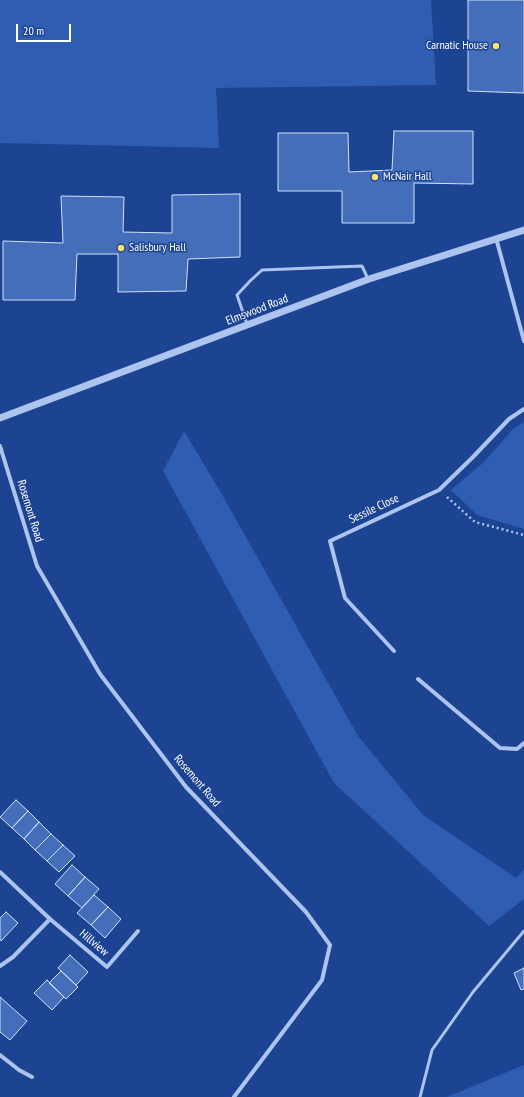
<!DOCTYPE html>
<html>
<head>
<meta charset="utf-8">
<style>
  body { margin:0 }
  #map { position:relative; width:524px; height:1097px; overflow:hidden; background:#1c4493; font-family:"PT Sans Narrow",sans-serif }
  canvas { display:block }
  .scale { position:absolute; left:16px; top:24px; width:55px; height:18px; box-sizing:border-box; border:2px solid #fff; border-top:0; padding-left:5px; font-size:12px; line-height:14px; white-space:nowrap; color:#fff; -webkit-text-stroke:3px #1c4493; paint-order:stroke }
</style>
</head>
<body>
<div id="map">
<canvas width="524" height="1097"></canvas>
<div class="scale">20 m</div>
</div>
<script>
const ctx = document.querySelector('canvas').getContext('2d');
ctx.lineJoin = 'round';
function fillPath(path, color) { ctx.fillStyle = color; ctx.fill(path, 'evenodd'); }
const shape = rows => new Path2D(rows.map(r => 'M' + r).join(''));
function stroke(path, color, width, dash) { ctx.strokeStyle = color; ctx.lineWidth = width; ctx.lineCap = dash ? 'butt' : 'round'; ctx.setLineDash(dash || []); ctx.stroke(path); }
function write(font, color, halo, rows, align = 'center') {
  ctx.font = font + ' "PT Sans Narrow",sans-serif'; ctx.lineWidth = 3; ctx.setLineDash([]); ctx.textBaseline = 'middle'; ctx.strokeStyle = halo; ctx.fillStyle = color; for (const [text, x, y, turn = 0] of rows) {
    ctx.save(); ctx.translate(x, y); ctx.rotate((+turn || 0) * Math.PI / 180); ctx.textAlign = isNaN(turn) ? turn : align; if (halo) ctx.strokeText(text, 0, 0); ctx.fillText(text, 0, 0); ctx.restore();
  }
}
fillPath(shape([
  [0,0,431,0,436,85,216,88,219,148,0,143],
  [524,422,524,529,477,515,451,490,484,462,513,429],
  [184,431,220,491,358,736,423,815,516,878,524,870,524,899,489,926,334,783,163,471],
  [524,1065,524,1097,447,1097]
]), '#2f5db1');
const building = shape([
  [468,0,524,0,524,93,468,91,468,0],
  [394,131,473,131,473,184,414,183,414,223,342,223,342,191,278,191,278,133,348,133,349,172,392,170,394,131],
  [240,194,240,257,188,259,186,291,118,292,118,254,77,254,75,300,3,300,3,241,63,243,61,196,124,197,123,232,172,233,172,195,240,194],
  [16,800,28,811,12,828,0,817,16,800],
  [28,811,39,822,24,839,12,828,28,811],
  [39,822,51,834,35,850,24,839,39,822],
  [51,834,63,845,47,861,35,850,51,834],
  [63,845,75,856,59,872,47,861,63,845],
  [72,865,85,877,68,896,55,884,72,865],
  [85,877,99,889,82,908,68,896,85,877],
  [94,895,108,907,91,925,77,913,94,895],
  [108,907,121,919,105,938,91,925,108,907],
  [6,912,18,923,1,941,0,939,0,918,6,912],
  [70,955,88,972,76,985,58,968,70,955],
  [524,968,524,989,521,990,514,973,524,968],
  [61,971,78,987,66,999,49,983,61,971],
  [47,980,64,997,52,1010,34,993,47,980],
  [0,997,27,1021,10,1040,0,1032,0,997]
]);
fillPath(building, '#446eb9');
stroke(building, '#d3e1fa', 1);
stroke(shape([
  [447,497,475,522,524,535]
]), '#adc4ef', 2.5, [2, 3]);
stroke(shape([
  [247,324,237,295,250,281,262,270,362,266,368,279],
  [420,1097,432,1050,473,992,524,931]
]), '#adc4ef', 3);
stroke(shape([
  [496,238,524,341],
  [0,446,37,566,100,674,186,787,306,912,330,945,322,980,234,1097],
  [394,651,345,598,330,541,439,490,473,457,509,419,524,409],
  [418,679,500,748,517,749,524,743],
  [0,872,50,919,107,967,138,931],
  [0,966,13,957,50,919],
  [0,1055,19,1070,32,1077]
]), '#adc4ef', 4);
stroke(shape([
  [0,418,369,279,524,230]
]), '#adc4ef', 7);
for (const [x, y, r, color] of [
  [496,46,4,"#ffe26a"],
  [375,177,4,"#ffe26a"],
  [121,248,4,"#ffe26a"]
]) { const dot = new Path2D(); dot.arc(x, y, r, 0, 2 * Math.PI); ctx.fillStyle = color; ctx.fill(dot); stroke(dot, '#1c4493', 1.5); }
write('12px', '#fff', '#1c4493', [
  ["Carnatic House",488,46,"right"],
  ["McNair Hall",383,177],
  ["Salisbury Hall",129,248]
], 'left');
write('12px', '#fff', '#1c4493', [
  ["Elmswood Road",257,310,-21],
  ["Sessile Close",374,509,-25],
  ["Rosemont Road",30,511,73],
  ["Rosemont Road",197,781,49],
  ["Hillview",94,943,40]
]);
</script>
</body>
</html>
